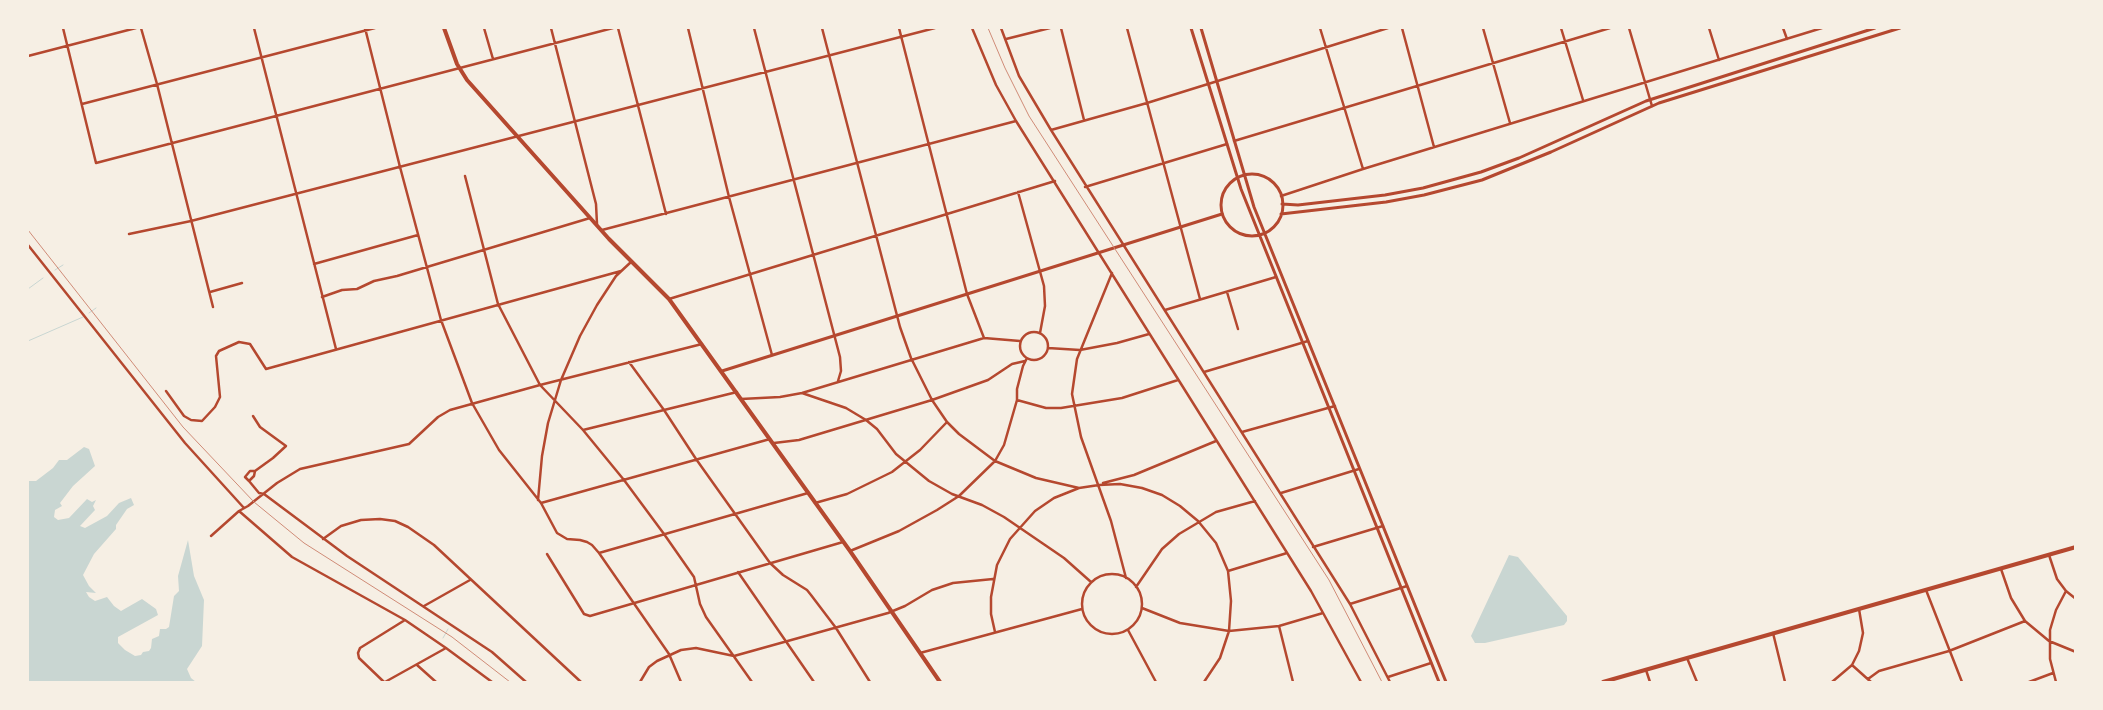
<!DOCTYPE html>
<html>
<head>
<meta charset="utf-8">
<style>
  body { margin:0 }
  #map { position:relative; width:2103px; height:710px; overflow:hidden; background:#f6efe4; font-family:Montserrat,sans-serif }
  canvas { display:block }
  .frame { position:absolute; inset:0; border:29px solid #f6efe4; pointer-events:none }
</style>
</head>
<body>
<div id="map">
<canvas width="2103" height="710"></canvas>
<div class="frame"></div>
</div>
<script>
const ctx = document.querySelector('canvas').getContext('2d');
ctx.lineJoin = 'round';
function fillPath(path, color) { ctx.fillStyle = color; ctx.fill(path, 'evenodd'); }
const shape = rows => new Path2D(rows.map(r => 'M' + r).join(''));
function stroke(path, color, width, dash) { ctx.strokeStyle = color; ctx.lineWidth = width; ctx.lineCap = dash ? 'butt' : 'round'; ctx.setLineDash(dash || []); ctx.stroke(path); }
fillPath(shape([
  [84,447,89,449,95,466,73,486,60,503,62,506,55,510,54,517,58,520,69,518,87,499,92,502,96,500,93,506,95,510,80,526,85,528,107,516,119,503,131,498,134,505,127,509,116,525,116,529,94,554,83,575,89,586,96,593,86,592,89,597,95,601,107,597,114,606,121,611,142,599,156,609,158,615,118,637,118,643,125,650,135,656,141,655,143,652,149,651,151,648,152,639,159,636,160,629,166,629,169,627,174,596,179,591,178,576,188,540,194,576,204,600,202,646,187,669,191,678,196,682,28,682,28,481,36,481,53,468,59,460,67,460],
  [1509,555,1518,557,1567,616,1567,621,1564,625,1485,643,1475,643,1471,636]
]), '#c9d6d2');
stroke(shape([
  [55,270,63,265],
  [28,289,43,278],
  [89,313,96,308],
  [28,341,83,317],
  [443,638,448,629]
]), '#c9d6d2', 1);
stroke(shape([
  [63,28,96,163,613,28],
  [141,28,157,84,213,307],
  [254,28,336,349],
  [365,28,400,167,441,320,472,403,499,450,541,503,557,533,567,539,580,540,587,542,592,545,599,553,669,654,681,682],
  [484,28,493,59],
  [551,28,596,204,597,224],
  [618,28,666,214],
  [688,28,729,197,772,355],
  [754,28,840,357,841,371,838,381],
  [822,28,900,327,911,358,932,400,947,422,959,434,995,461,1036,478,1079,488],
  [899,28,967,294,984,338],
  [972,28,996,85,1016,121,1311,591,1361,682],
  [1001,28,1019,76,1051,130,1350,604,1390,682],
  [1061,28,1084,120],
  [1127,28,1200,299],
  [1320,28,1363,169],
  [1402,28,1434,147],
  [1483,28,1510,123],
  [1561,28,1583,100],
  [1629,28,1652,106],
  [1709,28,1719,60],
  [1783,28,1787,39],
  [1006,39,1050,28],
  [28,56,136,28],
  [82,104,375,28],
  [1051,130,1147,103,1388,28],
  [1234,141,1610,28],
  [465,176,498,304,540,385,583,430,624,480,664,534,694,577,700,604,706,617,752,682],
  [1085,187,1227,144],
  [1018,192,1044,286,1045,306,1040,333],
  [1281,196,1363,169,1822,28],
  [602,230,1016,121],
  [129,234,191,221,935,28],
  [28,245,185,443,244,508],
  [314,264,418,235],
  [1112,273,1077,359,1072,394,1081,437,1111,521,1126,578],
  [210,292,242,283],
  [1227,292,1238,329],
  [322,297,342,290,357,289,374,281,397,276,590,218],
  [669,299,1055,181],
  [1165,310,1276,277],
  '1020 346a14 14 0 1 1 28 0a14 14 0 1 1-28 0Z',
  [1048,348,1080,350,1117,343,1149,334],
  [629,362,664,410,696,459,770,563,783,575,807,590,811,595,836,628,870,682],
  [1204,372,1308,341],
  [166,391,184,416,191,420,202,421,215,407,220,397,216,356,219,351,239,342,250,344,266,369,621,271],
  [802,393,846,408,866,420,877,429,896,454,929,481,952,494,982,505,1004,517,1064,558,1091,582],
  [741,399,780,397,802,393,984,338,1020,341],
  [1017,400,1046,408,1061,408,1122,398,1178,380],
  [253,416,260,427,286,446,273,458,255,471],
  [583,430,737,392],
  [1242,432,1335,406],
  [774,443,799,440,932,400,988,380,1012,364,1025,361],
  [249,481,254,476,255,471,250,471,245,477,249,481,259,493,264,494,347,556,492,652,526,682],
  [1103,483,1134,475,1216,441],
  [1281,493,1359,469],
  [538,500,542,456,548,423,561,380,580,336,597,305,616,276,631,262],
  [541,503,770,439],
  [815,503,847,494,892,472,920,450,947,422],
  [239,511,292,557,405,620,446,648,492,682],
  [211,536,239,511,248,506,277,483,300,469,409,444,438,417,450,410,540,385,702,344],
  [323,539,341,526,361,520,380,519,395,521,408,527,434,545,581,682],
  [1313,547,1383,526],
  [850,551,899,531,937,510,959,496,995,461,1004,445,1017,400,1017,389,1023,366,1027,358],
  [599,553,808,493],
  [547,554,584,614,590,616,843,542],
  [2049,555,2057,579,2066,591,2076,599],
  [2001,569,2011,598,2025,621,2049,641,2076,652],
  [1228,571,1287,553],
  [738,572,814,682],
  '1082 604a30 30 0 1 1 60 0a30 30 0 1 1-60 0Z',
  [1136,587,1162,549,1179,534,1216,512,1255,501],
  [1926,590,1962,682],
  [1350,604,1407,586],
  [424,606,470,580],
  [1142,608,1180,623,1229,631,1279,626,1323,613],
  [1279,626,1293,682],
  [1128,630,1156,682],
  [995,632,991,614,991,597,997,565,1010,539,1035,511,1054,498,1079,488,1099,485,1120,484,1142,488,1162,495,1180,506,1198,521,1216,543,1228,571,1231,601,1229,631,1220,658,1204,682],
  [1773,633,1785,682],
  [920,653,1082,609],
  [1687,658,1697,682],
  [417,665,436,682],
  [1852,665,1871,682],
  [1646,670,1650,682],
  [1388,677,1431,663],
  [1868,679,1879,671,1949,651,2025,621],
  [384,682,359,658,358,653,360,648,405,620],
  [385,682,446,648],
  [640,682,649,667,657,661,681,650,696,648,734,656,888,613,905,606,932,590,953,583,993,579],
  [1832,682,1852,665,1859,651,1863,633,1859,609],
  [2029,682,2053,673],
  [2056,682,2050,659,2050,630,2056,610,2066,591]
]), '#b5482f', 2.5);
stroke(shape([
  [722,371,1222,214]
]), '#b5482f', 3);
stroke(shape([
  [1191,28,1241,189,1439,682],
  [1201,28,1254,207,1446,682],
  '1221 205a31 31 0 1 1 62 0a31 31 0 1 1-62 0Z',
  [1282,204,1298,205,1385,195,1423,188,1481,172,1519,158,1646,101,1875,28],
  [1281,214,1386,202,1424,195,1482,180,1551,152,1659,103,1900,28]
]), '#b5482f', 3);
stroke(shape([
  [444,28,457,64,467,80,609,239,669,299,850,551,940,682],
  [1603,682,2076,547]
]), '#b5482f', 4);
stroke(shape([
  [28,230,183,427,254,502,304,543,452,637,510,682]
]), '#cf8b77', 1);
stroke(shape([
  [988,28,1005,68,1029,116,1329,580,1382,682]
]), '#cf8b77', 1);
</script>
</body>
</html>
